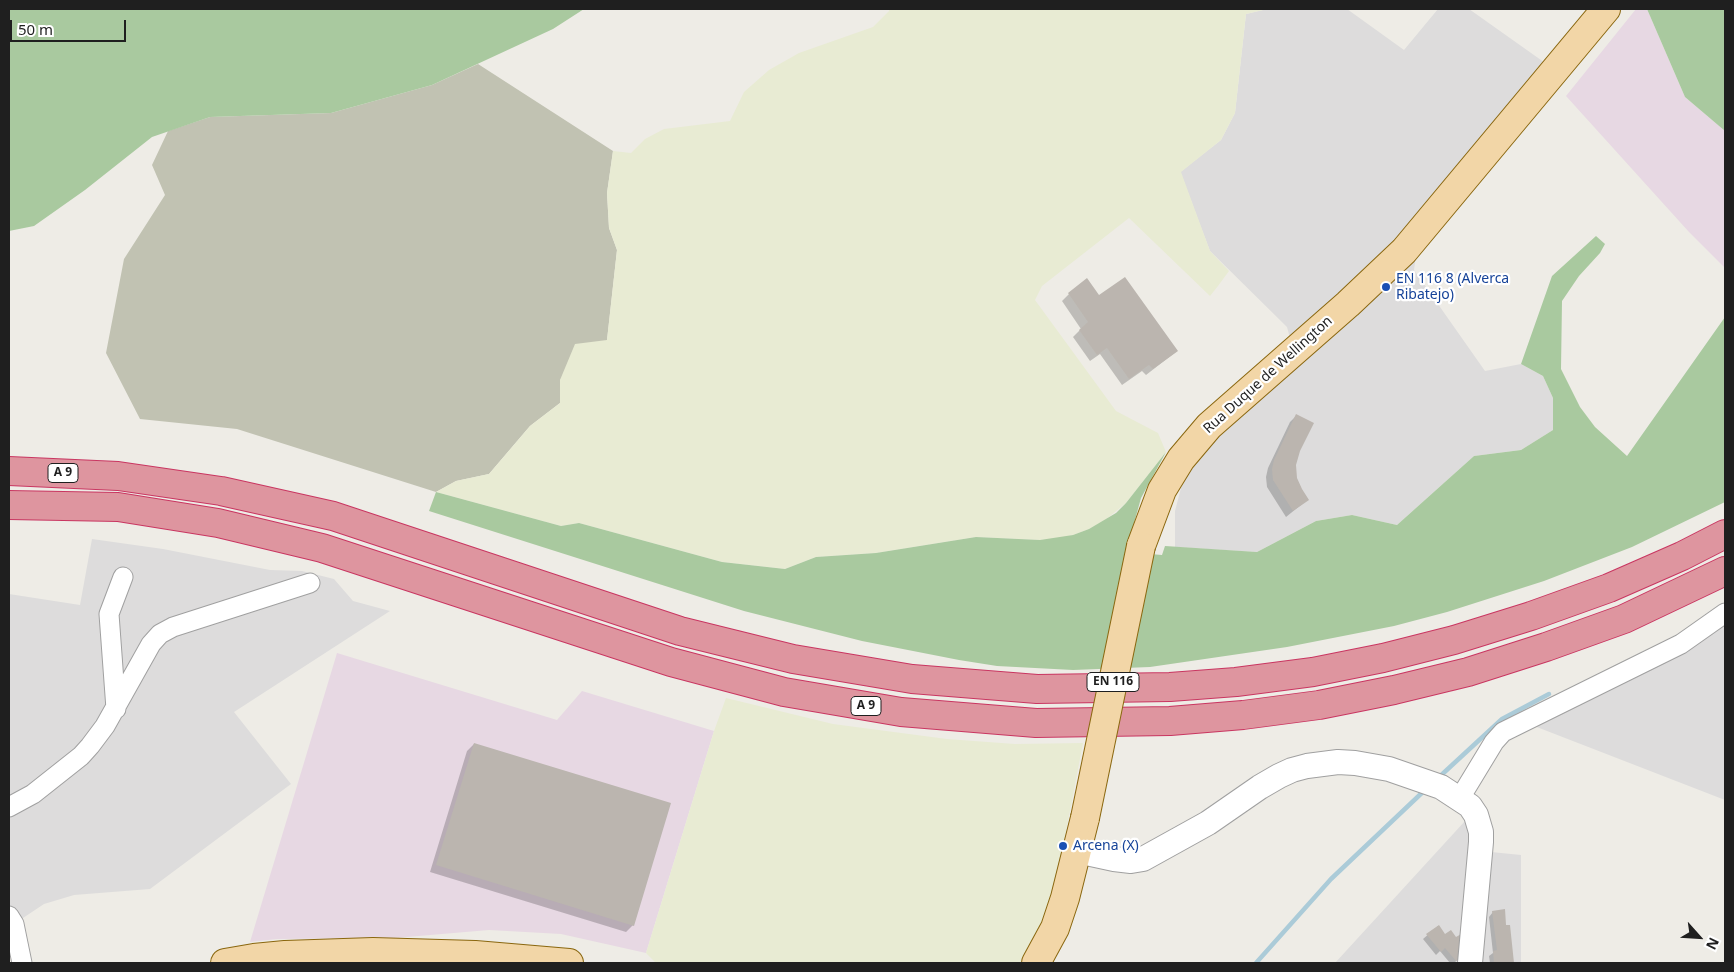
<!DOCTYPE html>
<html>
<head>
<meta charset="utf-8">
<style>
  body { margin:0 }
  #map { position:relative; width:1734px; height:972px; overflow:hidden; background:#eeece6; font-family:"Noto Sans",sans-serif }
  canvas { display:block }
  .frame { position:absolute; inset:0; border:10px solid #1f1f1f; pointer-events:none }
  .north { position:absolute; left:1674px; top:912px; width:50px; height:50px; -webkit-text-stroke:4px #fff; paint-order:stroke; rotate:116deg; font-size:14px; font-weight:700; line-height:20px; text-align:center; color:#1f1f1f }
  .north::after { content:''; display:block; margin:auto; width:18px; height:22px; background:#1f1f1f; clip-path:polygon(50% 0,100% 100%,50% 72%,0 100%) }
  .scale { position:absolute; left:10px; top:20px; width:116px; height:22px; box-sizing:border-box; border:2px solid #1f1f1f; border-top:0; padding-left:6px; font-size:15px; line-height:18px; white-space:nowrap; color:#1f1f1f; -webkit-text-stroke:4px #fff; paint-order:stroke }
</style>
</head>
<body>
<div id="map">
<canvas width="1734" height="972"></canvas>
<div class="frame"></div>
<div class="north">N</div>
<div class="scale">50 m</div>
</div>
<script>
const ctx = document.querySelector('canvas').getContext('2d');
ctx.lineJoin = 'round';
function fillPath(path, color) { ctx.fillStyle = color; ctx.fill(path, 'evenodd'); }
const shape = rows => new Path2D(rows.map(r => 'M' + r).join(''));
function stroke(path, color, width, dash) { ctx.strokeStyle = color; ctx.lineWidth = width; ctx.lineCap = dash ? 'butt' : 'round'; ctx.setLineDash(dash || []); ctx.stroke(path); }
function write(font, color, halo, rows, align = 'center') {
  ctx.font = font + ' "Noto Sans",sans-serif'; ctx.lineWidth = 4.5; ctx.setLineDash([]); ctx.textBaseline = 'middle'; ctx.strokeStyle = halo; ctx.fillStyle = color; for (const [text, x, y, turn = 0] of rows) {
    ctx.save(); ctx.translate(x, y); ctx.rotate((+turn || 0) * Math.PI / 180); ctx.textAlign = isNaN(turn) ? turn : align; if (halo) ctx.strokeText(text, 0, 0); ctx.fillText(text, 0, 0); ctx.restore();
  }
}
fillPath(shape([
  [1264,9,1347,9,1404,50,1438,9,1469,9,1548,65,1416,256,1414,270,1485,371,1521,364,1543,376,1553,398,1553,430,1521,450,1474,456,1397,525,1352,515,1316,521,1257,552,1175,547,1175,511,1181,488,1191,466,1208,444,1297,363,1287,327,1210,251,1180,172,1221,140,1235,113,1246,14,1263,10],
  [92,539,163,549,270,570,302,571,334,579,353,601,390,611,234,712,291,784,150,889,74,895,44,904,17,922,9,924,9,594,80,605],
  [1725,620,1725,800,1529,724],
  [1465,821,1491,852,1521,855,1521,963,1335,963]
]), '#dddcdc');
fillPath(shape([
  [1636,9,1647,9,1685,97,1725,131,1725,268,1689,232,1566,96],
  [337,653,557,720,582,691,714,731,646,953,561,934,489,930,395,938,277,939,250,942]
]), '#e7d8e3');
fillPath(shape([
  [478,64,613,151,607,193,609,228,617,250,607,340,560,380,560,403,530,426,489,474,456,481,436,492,237,429,140,419,106,353,124,259,165,195,152,165,168,131,210,117,331,113,432,85]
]), '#c1c2b2');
fillPath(shape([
  [889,9,1264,9,1263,10,1246,14,1235,113,1221,140,1181,172,1210,251,1229,271,1218,286,1210,296,1129,218,1042,286,1035,300,1116,411,1158,433,1166,452,1126,503,1104,521,1089,529,1073,535,1057,539,1040,540,976,537,876,553,816,557,785,569,722,562,579,523,561,526,436,492,456,481,489,474,530,426,560,403,560,380,575,344,607,340,617,250,609,228,607,193,613,151,631,153,645,139,664,129,730,121,744,92,769,70,799,53,873,27,889,11],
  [726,698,833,724,947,739,1015,744,1083,743,1056,884,1046,915,1020,963,656,963,646,953,714,731]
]), '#e8ebd3');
fillPath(shape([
  [9,9,584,9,553,29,432,85,331,113,210,117,152,137,85,190,34,226,9,231],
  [1647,9,1725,9,1725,131,1685,97],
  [1596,236,1605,244,1600,253,1579,276,1562,301,1561,369,1580,407,1595,427,1627,456,1725,317,1725,502,1632,547,1544,581,1447,612,1394,626,1287,647,1150,667,1073,670,997,666,959,660,862,641,744,611,429,511,436,492,561,526,579,523,722,562,785,569,816,557,876,553,976,537,1040,540,1073,535,1089,529,1116,513,1126,503,1166,452,1141,498,1126,552,1162,555,1165,546,1257,552,1316,521,1352,515,1397,525,1474,456,1521,450,1553,430,1553,398,1543,376,1521,364,1552,276]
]), '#a9c99f');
fillPath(shape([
  [1069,294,1099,297,1177,351,1146,375,1142,371,1122,385,1100,354,1090,361,1073,337,1081,329,1062,301],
  [1296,416,1299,450,1295,464,1296,479,1307,500,1286,517,1267,487,1266,477,1268,468,1290,422],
  [474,744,633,925,626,932,430,872,467,751],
  [1493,912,1505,926,1509,926,1513,963,1490,963,1489,956,1493,953,1489,917],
  [1438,926,1461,957,1455,962,1456,963,1450,963,1440,951,1436,955,1423,939]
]), '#0003');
stroke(shape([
  [1437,779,1502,719,1549,694],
  [1256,963,1331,879,1426,789]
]), '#abcbd8', 4.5);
fillPath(shape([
  [1125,277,1178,351,1153,369,1149,365,1129,379,1107,348,1097,355,1079,330,1088,322,1068,293,1087,278,1099,295],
  [1296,414,1314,423,1300,451,1296,465,1297,478,1302,489,1309,500,1293,511,1273,480,1272,469,1274,460],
  [474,743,671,803,634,926,436,865],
  [1505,909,1506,925,1510,925,1514,963,1494,963,1493,951,1497,950,1492,911],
  [1439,925,1445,934,1451,930,1456,937,1463,933,1462,957,1456,961,1445,948,1441,952,1426,934]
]), '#bbb5af');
const minor = shape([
  [116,709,109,614,123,577],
  [1460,798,1494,742,1503,732,1681,644,1725,613],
  [9,807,33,794,81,756,90,746,105,726,151,644,160,634,173,627,310,583],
  [9,916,14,924,22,963]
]);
const tertiary = shape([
  [1077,851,1114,859,1131,861,1143,859,1208,823,1260,787,1279,776,1292,770,1307,766,1338,762,1355,763,1389,769,1441,787,1470,806,1476,815,1481,832,1481,842,1470,963]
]);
const primary = shape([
  [1141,546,1162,490,1181,459,1209,426,1348,304,1404,251,1606,9],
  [225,963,254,958,285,955,373,952,475,955,569,963],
  [1036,963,1055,928,1065,898,1085,818]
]);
const motorway = shape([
  [9,471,118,476,221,491,333,516,680,631,793,659,912,679,1037,689,1170,687,1236,682,1313,672,1383,658,1454,640,1531,616,1609,588,1682,556,1725,534],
  [9,505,118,507,218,523,322,548,671,662,784,692,901,712,1036,723,1170,721,1243,715,1319,705,1394,690,1468,672,1546,647,1624,619,1725,571]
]);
stroke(minor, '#a0a0a0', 21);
stroke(tertiary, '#a0a0a0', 26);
stroke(primary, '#8a670f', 30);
stroke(motorway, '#c93661', 30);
stroke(minor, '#fff', 19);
stroke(tertiary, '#fff', 24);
stroke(primary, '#f2d6a7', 28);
stroke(motorway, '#de959f', 28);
const primaryBridge = shape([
  [1085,818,1141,546]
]);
stroke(primaryBridge, '#8a670f', 30, []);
stroke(primaryBridge, '#f2d6a7', 28);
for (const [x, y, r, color] of [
  [1386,287,5,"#1a4fb4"],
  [1063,846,5,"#1a4fb4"]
]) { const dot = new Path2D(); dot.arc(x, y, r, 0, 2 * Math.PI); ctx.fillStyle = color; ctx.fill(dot); stroke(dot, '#fff', 2); }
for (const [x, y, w] of [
  [63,473,30],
  [1113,682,52],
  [866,706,30]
]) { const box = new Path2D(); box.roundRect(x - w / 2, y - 9.5, w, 19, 4); ctx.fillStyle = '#fff'; ctx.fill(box); stroke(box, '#1f1f1f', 1); }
write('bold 12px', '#1f1f1f', null, [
  ["A 9",63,473],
  ["EN 116",1113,682],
  ["A 9",866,706]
]);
write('14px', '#164399', '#fff', [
  ["EN 116 8 (Alverca",1396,279],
  ["Ribatejo)",1396,295],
  ["Arcena (X)",1073,846]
], 'left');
write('14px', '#1f1f1f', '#fff', [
  ["Rua Duque de Wellington",1268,375,-42]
]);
</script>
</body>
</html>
